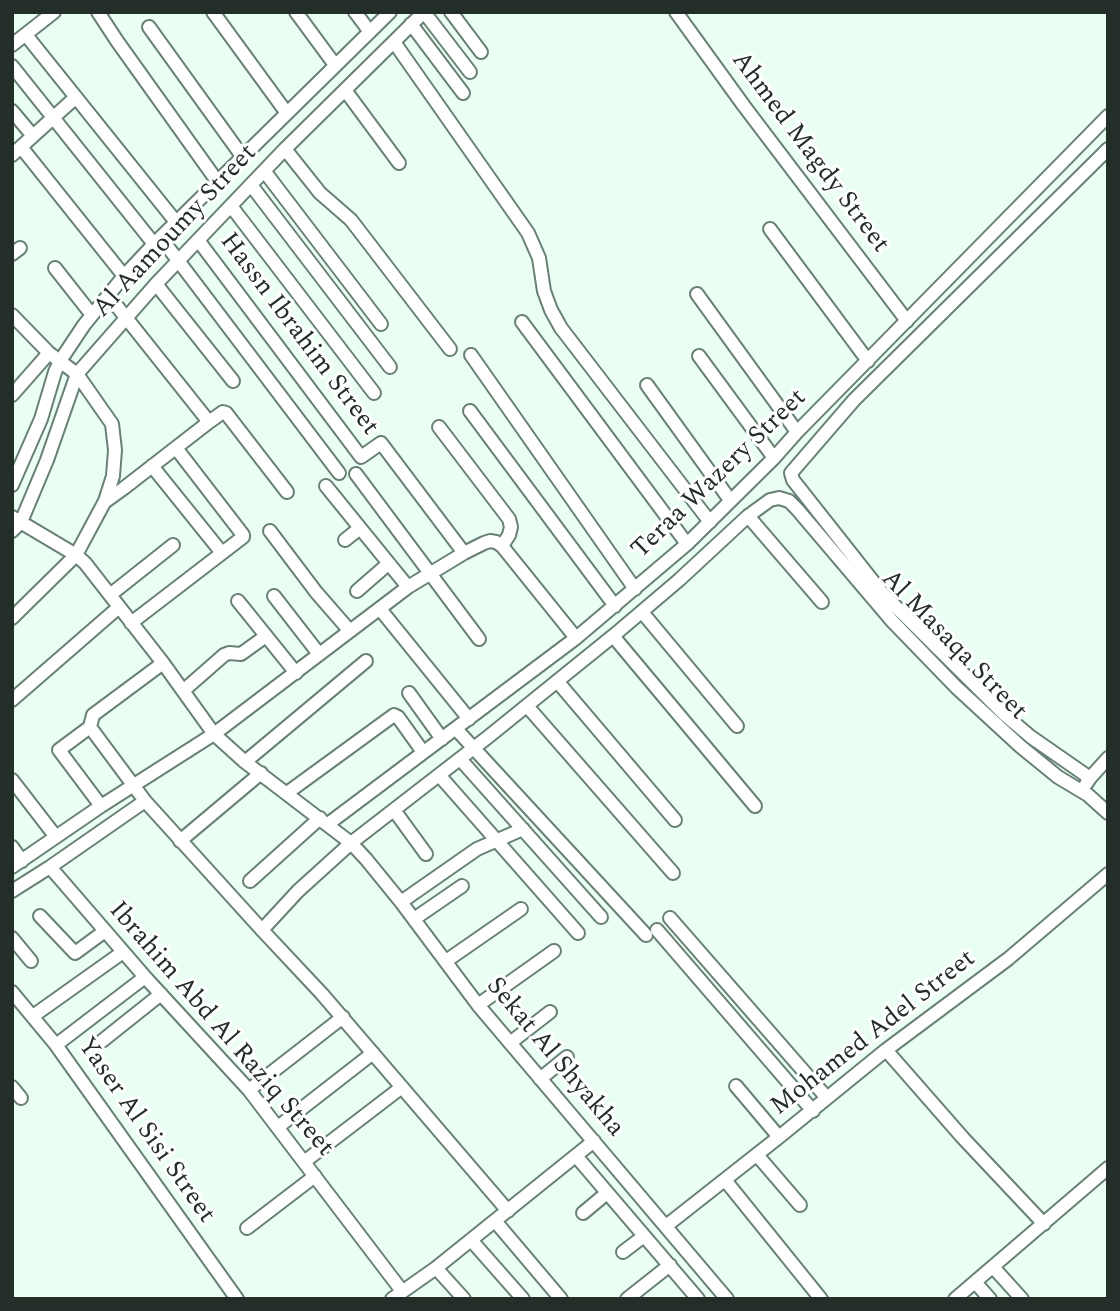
<!DOCTYPE html>
<html>
<head>
<meta charset="utf-8">
<style>
  body { margin:0 }
  #map { position:relative; width:1120px; height:1311px; overflow:hidden; background:#eafef3; font-family:Spectral,serif }
  canvas { display:block }
  .frame { position:absolute; inset:0; border:14px solid #242e29; pointer-events:none }
</style>
</head>
<body>
<div id="map">
<canvas width="1120" height="1311"></canvas>
<div class="frame"></div>
</div>
<script>
const ctx = document.querySelector('canvas').getContext('2d');
ctx.lineJoin = 'round';
const shape = rows => new Path2D(rows.map(r => 'M' + r).join(''));
function stroke(path, color, width, dash) { ctx.strokeStyle = color; ctx.lineWidth = width; ctx.lineCap = dash ? 'butt' : 'round'; ctx.setLineDash(dash || []); ctx.stroke(path); }
function write(font, color, halo, rows, align = 'center') {
  ctx.font = font + ' Spectral,serif'; ctx.lineWidth = 6; ctx.setLineDash([]); ctx.textBaseline = 'middle'; ctx.strokeStyle = halo; ctx.fillStyle = color; for (const [text, x, y, turn = 0] of rows) {
    ctx.save(); ctx.translate(x, y); ctx.rotate((+turn || 0) * Math.PI / 180); ctx.textAlign = isNaN(turn) ? turn : align; if (halo) ctx.strokeText(text, 0, 0); ctx.fillText(text, 0, 0); ctx.restore();
  }
}
const street = shape([
  [98,12,117,41,217,181],
  [213,12,286,112],
  [296,12,335,65],
  [355,12,370,32],
  [424,12,470,72],
  [451,12,481,52],
  [676,12,744,106,907,321],
  [411,24,463,93],
  [149,27,242,156],
  [26,35,176,222],
  [394,42,528,233,539,258,544,291,551,310,561,328,710,522],
  [12,45,54,12],
  [12,66,154,244],
  [345,90,399,163],
  [12,111,33,136],
  [21,147,124,276],
  [285,149,320,193,351,220,450,349],
  [12,155,76,97],
  [265,172,381,324],
  [251,185,390,367],
  [231,206,374,393],
  [770,229,868,361],
  [161,238,339,473],
  [198,240,361,457,381,443,464,553],
  [12,254,20,248],
  [55,268,92,315],
  [156,284,233,381],
  [697,294,797,432],
  [108,295,209,422],
  [12,315,49,353,77,374,112,424,115,450,113,476,105,501,76,555,12,618],
  [522,322,687,544],
  [471,355,635,589],
  [699,356,774,458],
  [647,385,730,500],
  [12,395,49,353],
  [470,411,615,606],
  [439,427,509,519,511,527,509,535,502,546],
  [152,466,222,553],
  [356,474,479,639],
  [12,485,41,419,55,372,60,361,84,325,124,276,154,244,390,12],
  [326,486,408,587],
  [106,501,124,488,209,422,223,412,226,413,287,492],
  [748,516,822,602],
  [12,517,76,555,85,563,163,663,214,734,245,762,351,843,366,859,401,902,478,1005,727,1299],
  [12,531,21,522,47,460,77,374,156,284,285,149,424,12],
  [270,531,316,592,349,630],
  [345,540,360,528],
  [357,591,388,564],
  [110,595,173,545],
  [274,596,319,654],
  [238,601,296,673],
  [380,609,469,719],
  [642,612,737,726],
  [131,623,243,537,243,535,176,448],
  [613,636,755,806],
  [557,681,675,820],
  [183,691,224,655,229,653,241,654,266,636],
  [409,693,442,739],
  [12,700,119,607],
  [527,706,673,873],
  [90,727,145,801,262,930,322,994,508,1211],
  [456,729,646,935],
  [460,759,601,917],
  [245,762,366,661],
  [439,775,578,933],
  [1090,778,1031,737,1005,715,883,594,793,480,791,473,854,400,1108,149],
  [12,780,56,837],
  [1086,784,1090,778,1108,758],
  [287,793,394,715,398,717,423,752],
  [101,806,59,750,90,727,93,715,163,663],
  [394,810,426,854],
  [328,824,576,638,687,544,774,458,797,432,1108,116],
  [180,841,261,773],
  [12,847,22,861],
  [12,867,101,806,214,734,408,587,464,553,484,543,490,541,496,542,502,546,576,638],
  [50,867,145,977,249,1090,402,1291],
  [250,881,320,818],
  [12,891,50,867,145,801],
  [401,902,477,849,523,829],
  [40,916,75,953,105,931],
  [670,918,827,1098],
  [414,919,462,886],
  [262,930,298,891,351,843,488,737,613,636,679,580,748,516,770,500,779,498,789,501,797,509,893,622,956,687,1020,746,1058,777,1088,795,1108,813],
  [657,930,813,1111],
  [12,938,31,961],
  [446,961,521,909],
  [12,992,56,1045,237,1299],
  [478,1005,554,951],
  [33,1016,123,952],
  [102,1041,161,994],
  [510,1043,550,1012],
  [56,1045,145,977],
  [886,1050,963,1138,1044,1224],
  [540,1079,567,1057],
  [736,1086,779,1137],
  [12,1087,21,1098],
  [249,1090,343,1017],
  [278,1127,373,1053],
  [757,1155,800,1205],
  [576,1156,698,1299],
  [304,1162,402,1087],
  [725,1180,821,1299],
  [583,1213,607,1193],
  [495,1221,561,1299],
  [666,1226,779,1137,886,1050,1008,959,1108,874],
  [247,1228,315,1176],
  [471,1240,523,1299],
  [623,1252,644,1236],
  [993,1267,1022,1299],
  [436,1268,464,1299],
  [975,1282,990,1299],
  [392,1299,436,1268,594,1141],
  [627,1299,670,1265],
  [955,1299,1108,1168]
]);
stroke(street, '#698175', 16);
stroke(street, '#fff', 12);
write('26px', '#242e29', '#fff', [
  ["Ahmed Magdy Street",809,153,53],
  ["Al Aamoumy Street",176,232,-47],
  ["Hassn Ibrahim Street",298,335,53],
  ["Teraa Wazery Street",720,475,-44],
  ["Al Masaqa Street",953,646,46],
  ["Ibrahim Abd Al Raziq Street",220,1030,49],
  ["Mohamed Adel Street",874,1034,-38],
  ["Sekat Al Shyakha",554,1058,50],
  ["Yaser Al Sisi Street",145,1131,55]
]);
</script>
</body>
</html>
